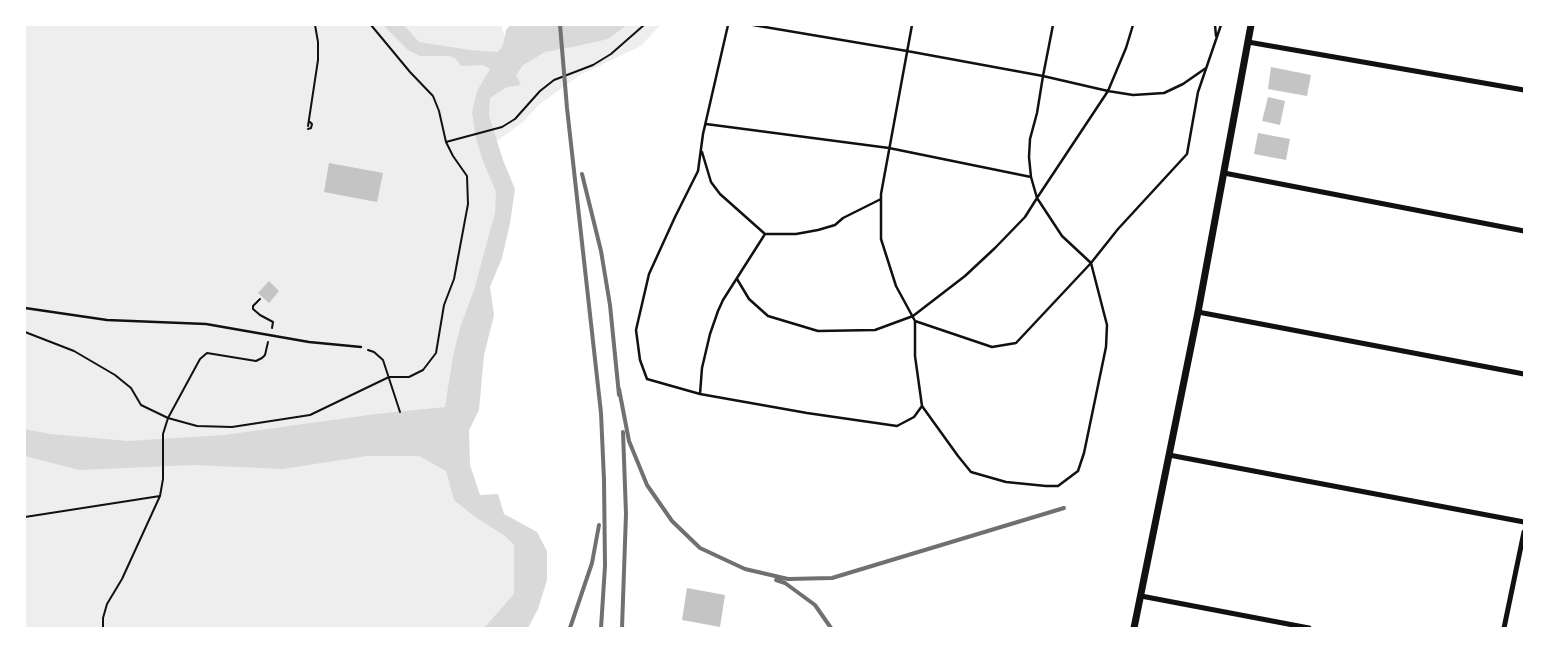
<!DOCTYPE html>
<html>
<head>
<meta charset="utf-8">
<style>
  body { margin:0 }
  #map { position:relative; width:1549px; height:653px; overflow:hidden; background:#fff; font-family:"Noto Sans",sans-serif }
  canvas { display:block }
  .frame { position:absolute; inset:0; border:26px solid #fff; pointer-events:none }
</style>
</head>
<body>
<div id="map">
<canvas width="1549" height="653"></canvas>
<div class="frame"></div>
</div>
<script>
const ctx = document.querySelector('canvas').getContext('2d');
ctx.lineJoin = 'round';
function fillPath(path, color) { ctx.fillStyle = color; ctx.fill(path, 'evenodd'); }
const shape = rows => new Path2D(rows.map(r => 'M' + r).join(''));
function stroke(path, color, width, dash) { ctx.strokeStyle = color; ctx.lineWidth = width; ctx.lineCap = dash ? 'butt' : 'round'; ctx.setLineDash(dash || []); ctx.stroke(path); }
fillPath(shape([
  [25,25,501,25,510,52,560,25,660,25,641,46,580,75,540,104,523,122,493,144,511,197,464,356,463,494,532,543,517,628,25,628]
]), '#eee');
fillPath(shape([
  [383,25,404,25,419,42,470,50,498,52,503,45,506,30,510,25,627,25,608,39,577,46,545,52,523,65,516,75,521,85,507,87,490,98,489,116,503,160,515,189,510,223,502,258,490,287,494,315,484,355,479,410,469,430,470,465,480,495,498,494,504,514,537,532,547,551,547,580,538,609,528,628,484,628,514,594,514,545,505,536,474,516,454,500,446,471,419,456,367,456,283,469,194,465,79,470,25,456,25,429,50,434,128,441,224,435,376,414,445,407,453,356,460,328,474,290,495,213,496,192,483,161,476,138,472,113,477,91,490,69,483,65,461,66,456,59,450,56,420,56,408,50]
]), '#d9d9d9');
fillPath(shape([
  [1271,67,1311,75,1307,96,1268,89],
  [1268,97,1285,101,1280,125,1262,121],
  [1258,133,1290,139,1286,160,1254,154],
  [329,163,383,173,377,202,324,192],
  [269,281,279,291,269,303,258,293],
  [687,588,725,595,720,627,682,620]
]), '#c4c4c4');
stroke(shape([
  [308,126,318,60,318,42,315,25],
  [308,129,311,128,312,124,310,122],
  [446,142,502,127,515,119,540,91,554,80,593,65,611,54,644,25],
  [260,299,253,306,253,309,260,315,273,322,272,328],
  [25,332,74,351,115,375,131,388,141,405,168,418,197,426,232,427,310,415,389,377,409,377,423,370,436,353,444,305,454,279,468,204,467,176,453,156,446,142,439,111,433,96,410,72,371,25],
  [368,350,374,352,383,360,400,412],
  [25,517,160,496],
  [103,628,103,618,107,604,122,579,160,496,163,479,163,434,168,418,200,359,207,353,256,361,262,358,265,355,268,342]
]), '#111', 2);
stroke(shape([
  [728,25,703,134,698,171,675,217,649,274,636,330,640,360,647,379,700,394,807,413,897,426,914,417,922,406,915,356,915,321,896,286,881,239,881,194,912,25],
  [753,25,907,51,1043,76,1053,25],
  [1133,25,1126,48,1108,91,1133,95,1164,93,1183,84,1206,68],
  [1215,25,1216,36],
  [706,124,889,148,1031,177],
  [702,152,711,182,720,194,765,234,796,234,818,230,835,225,843,218,881,199],
  [737,279,749,299,768,316,818,331,875,330,913,316,965,276,995,248,1025,217,1037,198,1031,177,1029,157,1030,139,1037,113,1043,76,1108,91,1037,198,1062,236,1091,263,1107,325,1106,347,1084,453,1078,471,1058,486,1046,486,1006,482,971,472,958,456,922,406],
  [25,308,107,320,206,324,309,342,361,347],
  [915,321,992,347,1016,343,1091,263,1118,229,1187,154,1198,92,1221,25],
  [700,394,702,368,710,334,718,311,723,300,765,234]
]), '#111', 2.5);
stroke(shape([
  [1248,42,1524,90],
  [1224,173,1524,231],
  [1198,312,1524,374],
  [1169,455,1524,522],
  [1141,596,1309,628],
  [1504,628,1524,532]
]), '#111', 5);
stroke(shape([
  [1134,628,1198,312,1251,25]
]), '#111', 7);
stroke(shape([
  [560,25,567,108,601,413,604,480,605,566,601,628],
  [582,174,601,251,610,305,619,395],
  [619,389,629,441,647,485,672,521,700,548,745,569,788,579,832,578,1064,508],
  [776,580,785,583,815,605,831,628],
  [570,628,592,563,599,525],
  [622,628,626,514,623,432]
]), '#707070', 4);
</script>
</body>
</html>
